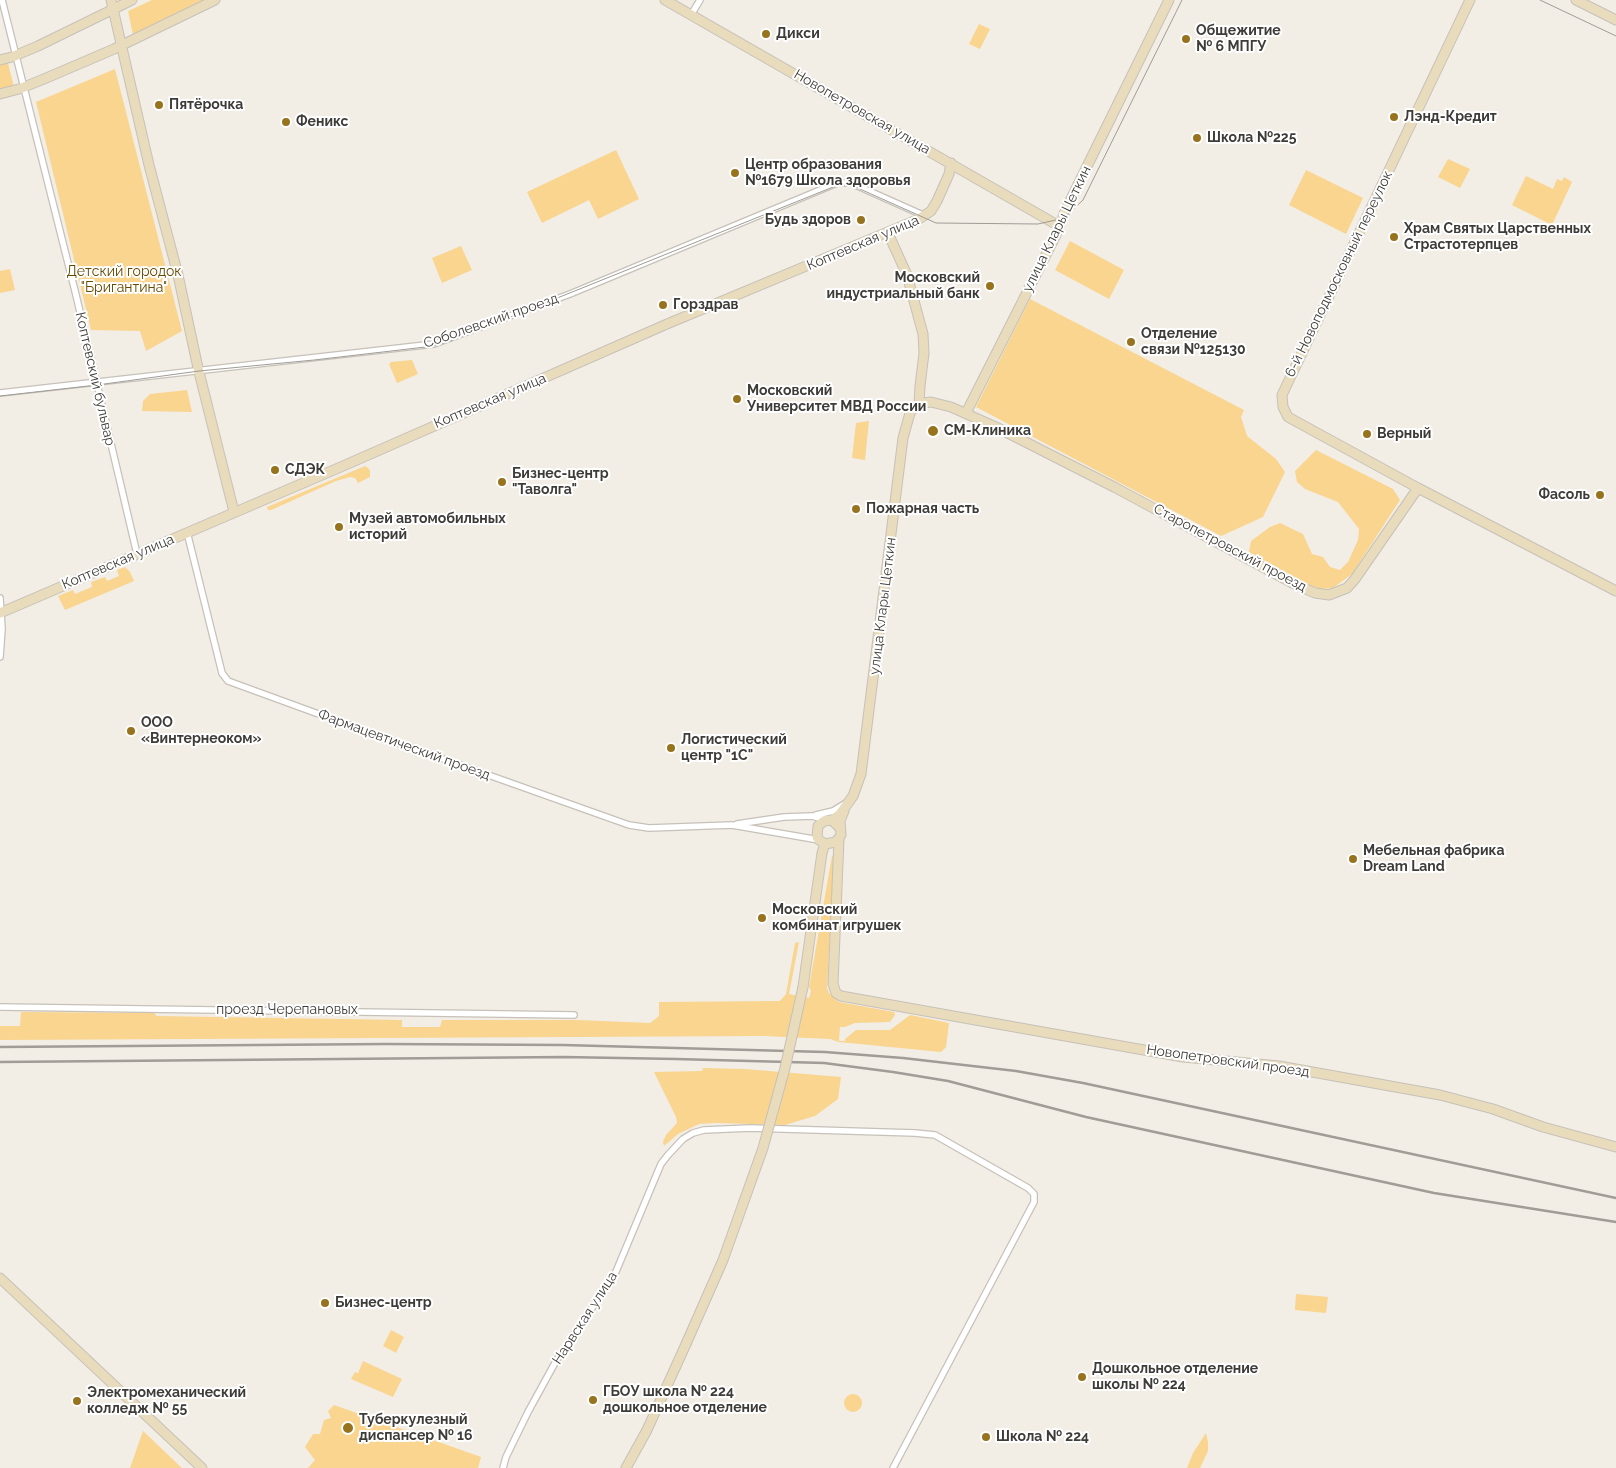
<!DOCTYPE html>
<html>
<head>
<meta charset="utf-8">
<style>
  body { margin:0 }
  canvas { display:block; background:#f2ede5 }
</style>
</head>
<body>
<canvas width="1616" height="1468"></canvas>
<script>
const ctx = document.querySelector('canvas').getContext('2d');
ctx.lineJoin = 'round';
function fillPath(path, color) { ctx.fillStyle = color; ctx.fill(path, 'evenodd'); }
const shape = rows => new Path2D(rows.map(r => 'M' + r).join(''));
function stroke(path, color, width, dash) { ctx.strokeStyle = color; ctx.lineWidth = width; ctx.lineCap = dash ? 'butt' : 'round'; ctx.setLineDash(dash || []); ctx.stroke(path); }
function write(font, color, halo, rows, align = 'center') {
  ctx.font = font + ' Raleway,sans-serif'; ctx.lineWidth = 4; ctx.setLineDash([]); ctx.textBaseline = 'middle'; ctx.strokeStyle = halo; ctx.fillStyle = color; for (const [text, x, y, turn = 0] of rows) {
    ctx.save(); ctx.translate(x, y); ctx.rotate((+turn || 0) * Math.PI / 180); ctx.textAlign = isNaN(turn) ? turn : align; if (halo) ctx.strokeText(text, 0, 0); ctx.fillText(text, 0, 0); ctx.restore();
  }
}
fillPath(shape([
  [152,0,206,0,133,35,128,11],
  [979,24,990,29,980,49,969,44],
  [8,63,14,87,0,90,0,65],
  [115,69,182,331,146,351,140,331,91,330,36,102],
  [616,150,639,199,598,219,589,200,542,223,527,192],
  [1448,159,1470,169,1460,188,1438,177],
  [1306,170,1363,198,1346,234,1289,205],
  [1526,176,1553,189,1557,179,1562,181,1564,177,1572,182,1552,225,1512,205],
  [1070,241,1124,270,1109,299,1055,270],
  [461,246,472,270,442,283,432,258],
  [10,269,15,290,0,293,0,271],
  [1030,299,1244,410,1241,417,1247,436,1276,459,1285,472,1263,517,1221,536,976,407],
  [412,360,418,374,397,383,389,364,391,362],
  [187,390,192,412,142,411,143,401,150,394],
  [869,421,865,460,852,458,856,423],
  [1316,450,1393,489,1400,500,1352,574,1333,588,1322,589,1311,586,1249,552,1251,541,1270,527,1280,523,1303,534,1312,554,1323,557,1330,567,1340,570,1348,562,1358,540,1359,529,1338,502,1305,489,1297,482,1295,471],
  [365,466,368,468,370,471,370,477,358,483,355,478,350,477,336,481,271,510,268,510,267,507],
  [125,567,130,572,134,581,65,610,58,596,73,590,75,594,92,587,91,582,105,577,107,581,119,576,117,570],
  [832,856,834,856,827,988,829,993,839,1002,894,1012,895,1015,890,1022,855,1023,845,1027,840,1027,839,1041,845,1041,845,1039,856,1030,890,1030,910,1015,949,1023,946,1047,941,1052,839,1042,830,1039,763,1036,0,1040,0,1026,20,1026,21,1012,154,1013,157,1016,402,1020,402,1027,440,1027,442,1020,578,1020,650,1023,659,1016,659,1002,780,1001,786,994,795,943,799,942,789,994,809,998,811,991,809,987],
  [703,1068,745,1069,841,1077,838,1099,815,1116,785,1125,716,1123,699,1124,678,1134,664,1146,663,1142,666,1135,677,1123,676,1117,654,1072,702,1071],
  [1296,1294,1328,1297,1326,1313,1295,1310],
  [391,1330,404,1337,396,1353,383,1346],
  [363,1361,402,1379,393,1397,351,1379,355,1372,358,1373],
  '844 1403a9 9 0 1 1 18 0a9 9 0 1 1-18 0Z',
  [334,1405,481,1457,478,1468,308,1468,315,1460,305,1447,313,1434,320,1434,324,1420,331,1418,328,1411],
  [143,1431,182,1468,130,1468],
  [1206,1433,1208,1442,1208,1451,1200,1468,1187,1468,1193,1453]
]), '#f9d58f');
const street = shape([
  [2,0,76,295,137,554],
  [691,15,700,0],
  [0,393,434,344,570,294,837,183,851,183,925,216],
  [187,532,222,673,228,681,376,735,629,825,649,828,732,825,819,840],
  [0,598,2,629,0,657],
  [816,815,833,811,846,803],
  [737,824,784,817,812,816,826,820],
  [0,1007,574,1015],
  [503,1468,506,1457,528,1412,556,1361,615,1274,661,1164,668,1155,683,1139,693,1133,704,1130,750,1128,915,1133,935,1135,1028,1188,1034,1194,1034,1202,893,1468]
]);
const secondary = shape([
  [111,0,149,165,178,275,198,368,234,512],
  [665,0,1059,226],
  [1576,0,1616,20],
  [0,60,12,57,38,46,132,0],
  [0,94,19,89,44,79,114,49,215,0],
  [888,233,907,275,923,334,924,353,920,386,919,405],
  [966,413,1056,235,1066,209,1169,0],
  [1418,488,1288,417,1283,407,1282,395,1470,0],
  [0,613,343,466,667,324,919,219,931,211,937,201,949,174,951,163],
  [832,820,840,814,853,796,861,774,903,438,910,413,913,409,924,403,931,402,951,407,996,427,1116,488,1294,584,1315,593,1329,595,1347,588,1355,579,1418,488,1616,591],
  [840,828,832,820,824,821,818,826,817,837,819,840,825,844,836,842,841,835,840,821,844,811],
  [839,839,833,984,836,993,841,996,1183,1057,1279,1066,1440,1095,1493,1109,1543,1127,1616,1147],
  [803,987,822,853,825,844],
  [0,1278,202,1468],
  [626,1468,647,1430,686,1344]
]);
stroke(street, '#c6c1b9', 8);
stroke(secondary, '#c6c1b9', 11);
stroke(street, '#fff', 5.5);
stroke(secondary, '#e9dcbc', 9);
stroke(shape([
  [1540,0,1616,36],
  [0,396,97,385,199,371,314,360,434,346,453,340,838,185,851,185,936,223,1038,224,1060,219,1068,214,1083,200,1182,0]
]), '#a09c96', 1);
stroke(shape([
  [0,1047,386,1044,563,1045,825,1052,903,1058,1016,1071,1083,1083,1616,1198],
  [0,1062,564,1057,676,1059,824,1063,893,1072,948,1081,1086,1117,1434,1193,1616,1222]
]), '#a09c96', 2.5);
const secondaryBridge = shape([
  [686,1344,723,1260,763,1148,785,1068,803,987]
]);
stroke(secondaryBridge, '#c6c1b9', 11, []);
stroke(secondaryBridge, '#e9dcbc', 9);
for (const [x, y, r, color] of [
  [766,34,5,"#98731e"],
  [1186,39,5,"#98731e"],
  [159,105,5,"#98731e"],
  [1394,117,5,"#98731e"],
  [286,122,5,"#98731e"],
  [1197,138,5,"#98731e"],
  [735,173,5,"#98731e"],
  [861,220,5,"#98731e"],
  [1394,237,5,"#98731e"],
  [990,286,5,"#98731e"],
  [663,305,5,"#98731e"],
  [1131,342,5,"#98731e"],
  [737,399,5,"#98731e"],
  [933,431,6,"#98731e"],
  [1367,434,5,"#98731e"],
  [275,470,5,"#98731e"],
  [502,482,5,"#98731e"],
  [1600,495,5,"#98731e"],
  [856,509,5,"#98731e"],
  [339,527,5,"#98731e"],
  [131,731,5,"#98731e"],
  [671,748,5,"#98731e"],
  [1353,859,5,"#98731e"],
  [762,918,5,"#98731e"],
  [325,1303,5,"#98731e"],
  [1082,1377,5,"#98731e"],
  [593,1400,5,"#98731e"],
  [77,1401,5,"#98731e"],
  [348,1428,6,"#98731e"],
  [986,1437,5,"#98731e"]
]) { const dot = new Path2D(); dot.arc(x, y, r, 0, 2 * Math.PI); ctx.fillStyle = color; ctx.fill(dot); stroke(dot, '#fff', 2); }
write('bold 14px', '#3e3c38', '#fff', [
  ["Общежитие",1196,31],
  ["№ 6 МПГУ",1196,47],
  ["Дикси",776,34],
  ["Пятёрочка",169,105],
  ["Лэнд-Кредит",1404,117],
  ["Феникс",296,122],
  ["Школа №225",1207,138],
  ["Центр образования",745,165],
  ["№1679 Школа здоровья",745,181],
  ["Будь здоров",851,220,"right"],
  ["Храм Святых Царственных",1404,229],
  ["Страстотерпцев",1404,245],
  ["Московский",980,278,"right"],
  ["индустриальный банк",980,294,"right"],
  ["Горздрав",673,305],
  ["Отделение",1141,334],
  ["связи №125130",1141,350],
  ["Московский",747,391],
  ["Университет МВД России",747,407],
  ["СМ-Клиника",944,431],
  ["Верный",1377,434],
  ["СДЭК",285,470],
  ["Бизнес-центр",512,474],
  ["\"Таволга\"",512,490],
  ["Фасоль",1590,495,"right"],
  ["Пожарная часть",866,509],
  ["Музей автомобильных",349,519],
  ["историй",349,535],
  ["ООО",141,723],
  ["«Винтернеоком»",141,739],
  ["Логистический",681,740],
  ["центр \"1С\"",681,756],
  ["Мебельная фабрика",1363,851],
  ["Dream Land",1363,867],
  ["Московский",772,910],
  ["комбинат игрушек",772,926],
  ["Бизнес-центр",335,1303],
  ["Дошкольное отделение",1092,1369],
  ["школы № 224",1092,1385],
  ["ГБОУ школа № 224",603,1392],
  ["дошкольное отделение",603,1408],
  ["Электромеханический",87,1393],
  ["колледж № 55",87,1409],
  ["Туберкулезный",359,1420],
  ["диспансер № 16",359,1436],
  ["Школа № 224",996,1437]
], 'left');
write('14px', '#3e3c38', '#fff', [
  ["Новопетровская улица",862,112,30],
  ["улица Клары Цеткин",1057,229,-64],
  ["Коптевская улица",863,243,-23],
  ["6-й Новоподмосковный переулок",1339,274,-64],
  ["Соболевский проезд",491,321,-19],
  ["Коптевский бульвар",95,379,77],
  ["Коптевская улица",490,401,-23],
  ["Старопетровский проезд",1230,548,28],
  ["Коптевская улица",118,562,-23],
  ["улица Клары Цеткин",883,606,-83],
  ["Фармацевтический проезд",404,745,20],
  ["проезд Черепановых",287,1010],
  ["Новопетровский проезд",1228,1061,8],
  ["Нарвская улица",585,1318,-57]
]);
write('14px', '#654900', '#fff', [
  ["Детский городок",124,272],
  ["\"Бригантина\"",124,288]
]);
</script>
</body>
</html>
